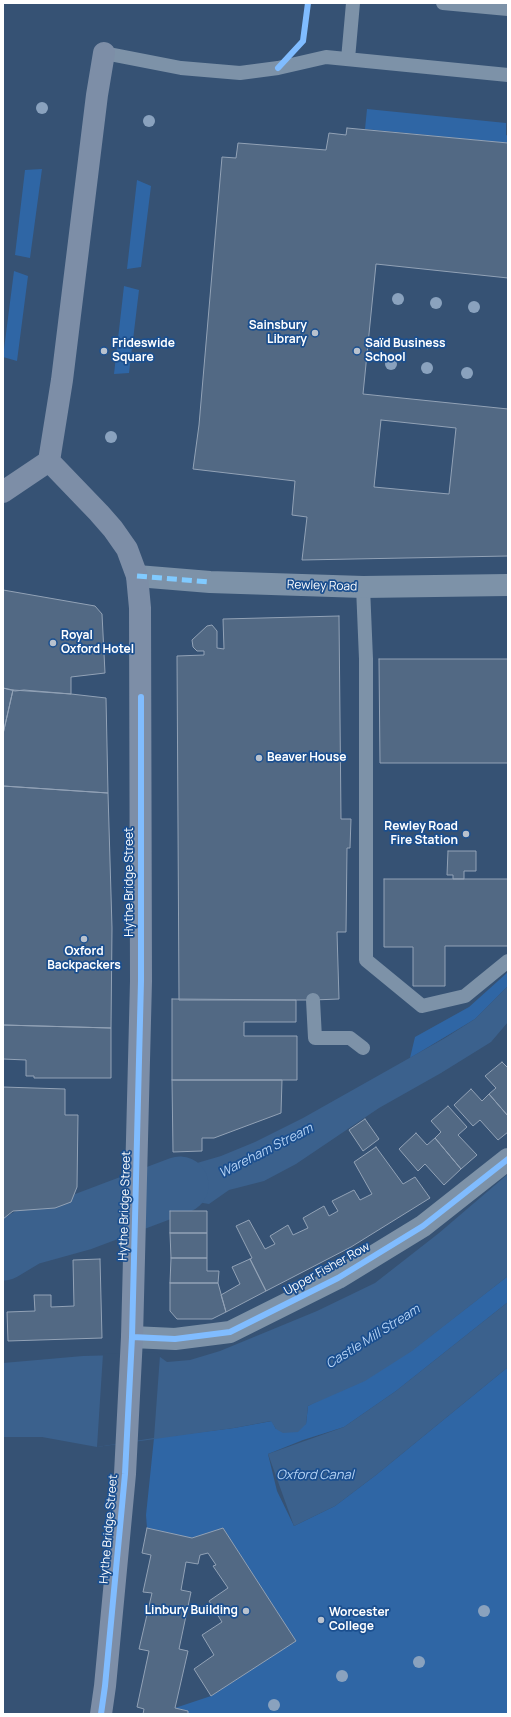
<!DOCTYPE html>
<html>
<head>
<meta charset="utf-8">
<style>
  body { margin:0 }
  #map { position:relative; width:511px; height:1717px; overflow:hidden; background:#365274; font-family:Manrope,sans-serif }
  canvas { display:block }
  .frame { position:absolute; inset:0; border:4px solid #fff; pointer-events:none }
</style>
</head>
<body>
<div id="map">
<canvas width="511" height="1717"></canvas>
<div class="frame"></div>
</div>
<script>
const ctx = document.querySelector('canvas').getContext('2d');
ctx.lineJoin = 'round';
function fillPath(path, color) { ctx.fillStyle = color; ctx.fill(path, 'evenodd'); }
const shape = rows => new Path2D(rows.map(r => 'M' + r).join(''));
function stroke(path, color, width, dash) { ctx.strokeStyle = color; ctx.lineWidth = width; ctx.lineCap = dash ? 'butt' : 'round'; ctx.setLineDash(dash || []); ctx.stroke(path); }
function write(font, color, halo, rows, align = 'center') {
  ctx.font = font + ' Manrope,sans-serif'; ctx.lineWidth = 3.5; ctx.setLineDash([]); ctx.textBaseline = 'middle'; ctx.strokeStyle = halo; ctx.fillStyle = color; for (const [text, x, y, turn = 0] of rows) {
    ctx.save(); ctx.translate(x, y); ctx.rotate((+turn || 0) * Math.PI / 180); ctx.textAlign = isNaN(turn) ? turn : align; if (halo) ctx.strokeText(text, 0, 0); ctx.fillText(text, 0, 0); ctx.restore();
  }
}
fillPath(shape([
  [367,109,506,123,506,135,508,136,508,143,365,129],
  [42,169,30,258,15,255,25,170],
  [137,180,151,186,141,267,127,269],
  [14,271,28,276,17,361,3,357],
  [124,286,139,290,129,373,114,374],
  [508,972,508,986,475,1019,410,1058,415,1037,469,1007],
  [508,1276,508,1302,396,1391,344,1427,303,1440,268,1454,277,1491,294,1526,335,1506,376,1475,508,1367,508,1714,188,1714,188,1711,175,1708,211,1696,296,1641,223,1528,192,1538,147,1528,146,1515,154,1438,234,1428,272,1421,276,1429,306,1424,308,1406,411,1351]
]), '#2f66a5');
fillPath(shape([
  [508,986,508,1022,491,1042,441,1073,379,1108,296,1164,264,1181,229,1190,209,1204,197,1202,175,1205,105,1233,106,1186,176,1161,197,1163,221,1156,255,1142,303,1118,445,1038,475,1019],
  [508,1174,508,1276,412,1351,365,1381,308,1406,306,1424,298,1432,283,1433,276,1429,271,1421,234,1428,97,1447,42,1437,3,1437,3,1363,83,1356,156,1354,167,1362,190,1360,220,1351,317,1311,375,1283,439,1233],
  [508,1302,508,1367,376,1475,335,1506,294,1526,268,1454,344,1427,396,1391]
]), '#3b618d');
fillPath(shape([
  [169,1165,168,1208,105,1233,106,1186],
  [156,1352,160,1355,154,1438,97,1447,103,1354]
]), '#365274');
stroke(shape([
  [3,1252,28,1237,82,1222,180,1185]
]), '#3b618d', 57);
const building = shape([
  [347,128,508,143,508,278,376,264,363,394,508,409,508,556,302,560,307,517,292,515,295,481,193,469,199,425,222,157,236,158,238,143,326,150,329,133,346,135,347,128],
  [381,420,456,428,449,494,374,487,381,420],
  [3,590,95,606,102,614,105,673,71,677,71,694,24,690,15,691,3,688,3,590],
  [339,616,341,819,351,819,350,848,347,848,346,932,337,932,339,999,313,1000,179,1000,177,656,204,655,204,651,197,651,193,647,192,640,207,626,212,625,217,631,217,648,224,649,223,619,339,616],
  [379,659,508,659,508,763,380,763,379,659],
  [3,688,13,690,3,734,3,688],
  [13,690,71,694,106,698,108,793,3,786,3,734,13,690],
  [3,786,108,793,112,928,111,1028,3,1025,3,786],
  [448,851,476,851,476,871,464,871,464,879,453,879,453,875,447,875,448,851],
  [384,879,508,879,508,946,445,946,445,986,413,986,413,947,384,947,384,879],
  [172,999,296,1000,296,1022,244,1022,244,1036,297,1036,297,1080,172,1080,172,999],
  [3,1025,111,1028,111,1078,34,1078,34,1076,26,1076,26,1060,3,1059,3,1025],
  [502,1062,508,1068,508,1116,489,1094,496,1088,485,1076,502,1062],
  [172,1080,282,1080,281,1113,214,1138,202,1138,202,1151,173,1152,172,1080],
  [3,1087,65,1089,65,1115,78,1115,77,1187,71,1202,55,1208,13,1211,3,1219,3,1087],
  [471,1089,482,1101,489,1094,508,1116,508,1132,498,1140,480,1120,473,1126,454,1105,471,1089],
  [448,1106,467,1127,458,1135,477,1155,461,1169,435,1138,441,1132,431,1121,448,1106],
  [365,1119,379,1139,363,1151,349,1130,365,1119],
  [416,1133,427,1145,435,1138,461,1169,444,1185,425,1164,418,1171,399,1149,416,1133],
  [376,1147,403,1184,415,1177,430,1198,351,1247,266,1291,250,1259,252,1258,236,1226,249,1220,265,1249,275,1244,270,1236,288,1225,293,1235,308,1228,303,1218,324,1206,329,1216,338,1211,332,1201,354,1190,360,1200,372,1194,354,1162,376,1147],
  [170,1211,207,1211,207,1233,170,1233,170,1211],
  [170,1233,207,1233,207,1258,171,1258,170,1233],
  [171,1258,207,1258,207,1271,219,1271,218,1283,170,1283,171,1258],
  [100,1259,102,1338,8,1341,7,1312,35,1311,34,1295,51,1295,51,1307,74,1306,73,1260,100,1259],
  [250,1259,266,1291,226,1312,221,1295,240,1284,232,1267,250,1259],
  [170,1283,218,1283,226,1312,212,1319,177,1319,170,1311,170,1283],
  [147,1528,192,1538,223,1528,296,1641,211,1696,194,1669,214,1655,202,1635,222,1622,209,1601,228,1588,213,1566,216,1565,208,1553,200,1555,198,1564,186,1562,181,1590,191,1592,179,1649,188,1651,175,1708,188,1711,188,1714,143,1714,144,1709,137,1707,149,1651,139,1649,152,1593,143,1592,151,1555,142,1553,147,1528]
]);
fillPath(building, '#526984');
stroke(building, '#92a2b6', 1);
stroke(shape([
  [443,3,508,9],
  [104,53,181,68,240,73,278,68,326,57,508,75],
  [348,59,353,3],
  [363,587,366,659,366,960,422,1006,465,996,508,961],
  [313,1000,315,1038,350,1038,363,1048]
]), '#7d92a8', 14);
stroke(shape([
  [137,576,210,582,363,587,508,585],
  [132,1337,175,1339,230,1332,338,1278,423,1226,508,1159]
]), '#7d92a8', 22);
stroke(shape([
  [49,461,99,513,113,529,127,549,137,576,140,608,141,981,132,1337,125,1474,105,1686,101,1714],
  [3,492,49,461,62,380,97,95,104,53]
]), '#7d8ea7', 22);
stroke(shape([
  [137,576,210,582]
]), '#80caff', 5, [10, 5]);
stroke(shape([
  [278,68,303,41,308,3],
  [132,1337,175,1339,230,1332,338,1278,423,1226,508,1159],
  [101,1714,105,1686,125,1474,132,1337,141,981,141,697]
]), '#80bcff', 6);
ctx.fillStyle = '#8aa2be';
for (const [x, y] of [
  [42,108],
  [149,121],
  [398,299],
  [436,303],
  [474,307],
  [391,364],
  [427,368],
  [467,373],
  [111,437],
  [484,1611],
  [419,1662],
  [342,1676],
  [274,1705]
]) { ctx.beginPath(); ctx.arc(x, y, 6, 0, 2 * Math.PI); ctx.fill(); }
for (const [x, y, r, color] of [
  [315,333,4,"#b9c2ce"],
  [104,351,4,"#b9c2ce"],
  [357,351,4,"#b9c2ce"],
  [53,643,4,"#b9c2ce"],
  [259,758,4,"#b9c2ce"],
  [466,834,4,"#b9c2ce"],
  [84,939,4,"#b9c2ce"],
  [246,1611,4,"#b9c2ce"],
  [321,1620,4,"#b9c2ce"]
]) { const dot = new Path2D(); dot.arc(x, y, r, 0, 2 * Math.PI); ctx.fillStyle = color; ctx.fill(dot); stroke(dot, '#1b4f8f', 1.5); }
write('bold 12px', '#fff', '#1b4f8f', [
  ["Sainsbury",307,326,"right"],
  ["Library",307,340,"right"],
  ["Frideswide",112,344],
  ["Square",112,358],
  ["Saïd Business",365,344],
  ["School",365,358],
  ["Royal",61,636],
  ["Oxford Hotel",61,650],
  ["Beaver House",267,758],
  ["Rewley Road",458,827,"right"],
  ["Fire Station",458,841,"right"],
  ["Oxford",84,952,"center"],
  ["Backpackers",84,966,"center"],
  ["Linbury Building",238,1611,"right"],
  ["Worcester",329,1613],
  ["College",329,1627]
], 'left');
write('12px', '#fff', '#1b4f8f', [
  ["Rewley Road",322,586,2],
  ["Hythe Bridge Street",130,882,-90],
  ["Hythe Bridge Street",125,1206,-88],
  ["Upper Fisher Row",327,1269,-29],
  ["Hythe Bridge Street",109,1529,-85]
]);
write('italic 13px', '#b5d3f5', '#1b4f8f', [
  ["Wareham Stream",266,1151,-27],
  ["Castle Mill Stream",373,1337,-32],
  ["Oxford Canal",315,1475]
]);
</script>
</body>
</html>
